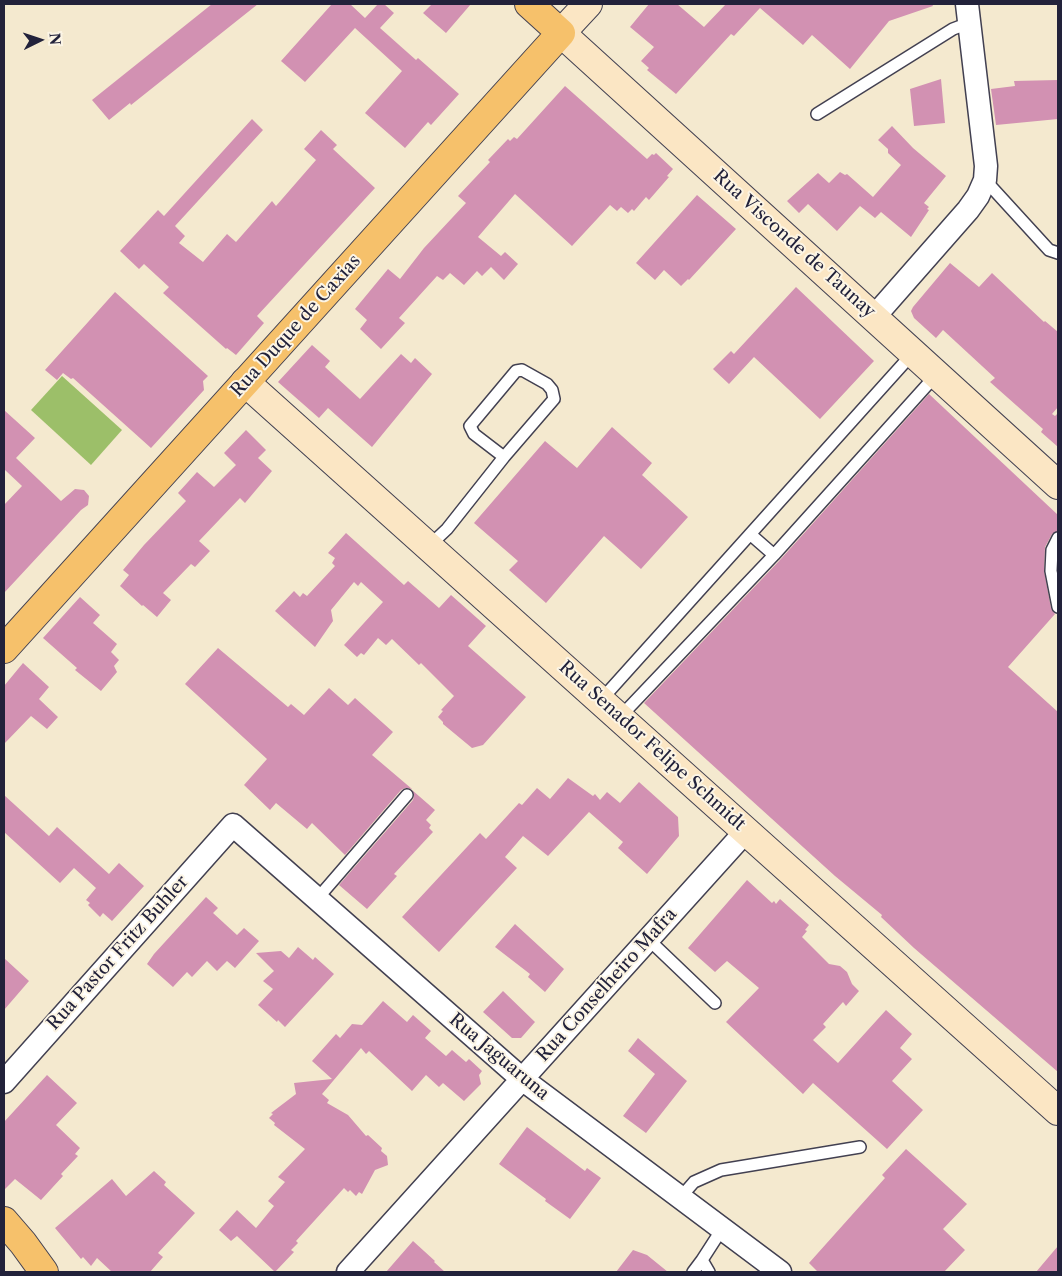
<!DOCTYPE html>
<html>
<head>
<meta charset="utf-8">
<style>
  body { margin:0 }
  #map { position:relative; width:1062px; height:1276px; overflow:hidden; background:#f4e9cf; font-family:"Libre Caslon Text",serif }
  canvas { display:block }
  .frame { position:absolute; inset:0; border:5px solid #22223b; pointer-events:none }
  .north { position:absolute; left:15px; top:15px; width:50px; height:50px; -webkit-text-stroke:4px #fcf5e5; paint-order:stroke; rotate:86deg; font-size:14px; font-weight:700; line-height:20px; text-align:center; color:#22223b }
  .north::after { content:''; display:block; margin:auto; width:18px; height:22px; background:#22223b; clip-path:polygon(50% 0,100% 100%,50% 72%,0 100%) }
</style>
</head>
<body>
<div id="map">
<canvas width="1062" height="1276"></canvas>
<div class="frame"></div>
<div class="north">N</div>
</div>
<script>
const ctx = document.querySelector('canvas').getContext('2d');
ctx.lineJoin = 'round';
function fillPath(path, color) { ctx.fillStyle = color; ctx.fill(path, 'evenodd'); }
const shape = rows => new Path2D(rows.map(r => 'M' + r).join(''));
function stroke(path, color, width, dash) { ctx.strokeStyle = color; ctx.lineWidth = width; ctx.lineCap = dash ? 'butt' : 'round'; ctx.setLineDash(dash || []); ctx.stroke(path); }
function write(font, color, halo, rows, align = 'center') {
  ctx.font = font + ' "Libre Caslon Text",serif'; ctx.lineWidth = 4; ctx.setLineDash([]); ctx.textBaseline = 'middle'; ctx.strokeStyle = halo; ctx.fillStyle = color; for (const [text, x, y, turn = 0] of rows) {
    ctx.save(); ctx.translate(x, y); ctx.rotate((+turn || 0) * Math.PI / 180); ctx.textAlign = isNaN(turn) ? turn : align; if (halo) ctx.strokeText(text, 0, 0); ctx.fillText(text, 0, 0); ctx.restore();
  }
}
fillPath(shape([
  [62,376,122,430,91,465,31,410]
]), '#9cbf69');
fillPath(shape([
  [212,4,258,4,131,105,130,103,109,120,92,100],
  [332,4,350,4,365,18,378,4,384,4,394,13,380,28,416,60,418,58,459,94,431,125,428,122,405,148,365,113,402,71,355,28,305,82,281,61],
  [432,4,471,4,446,33,423,13],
  [649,4,677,4,704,27,726,4,932,4,933,6,889,21,850,69,812,35,803,45,760,8,734,36,731,34,676,94,647,70,649,68,641,61,654,47,630,27],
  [941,79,945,123,914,126,910,89],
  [1058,80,1058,119,996,125,991,89,1015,86,1014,81],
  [565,86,647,159,652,154,654,155,656,153,673,169,667,176,669,177,649,200,646,197,634,211,632,209,628,213,621,207,617,211,610,205,572,246,515,194,478,237,501,256,505,252,518,264,504,280,491,267,482,276,477,271,464,285,450,273,443,280,437,276,399,318,405,323,381,349,360,329,367,320,355,309,388,269,400,279,424,248,466,203,458,196,490,162,488,160,508,139,510,141,514,137,517,139],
  [252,119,263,130,175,226,185,236,179,243,203,262,227,234,236,242,272,201,276,206,316,160,304,149,321,130,337,145,333,149,375,188,257,316,264,323,236,355,227,348,226,349,163,293,169,287,144,264,139,269,120,251,158,210,164,216],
  [892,126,913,148,946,176,924,203,929,207,927,209,929,210,911,237,881,212,875,218,860,206,837,231,808,204,799,213,787,201,818,173,829,183,840,172,845,175,847,174,873,197,901,165,888,153,888,149,878,140],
  [697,195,736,229,689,280,688,279,681,286,664,270,655,280,636,263],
  [950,263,979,287,992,273,1044,322,1045,321,1058,332,1058,407,1052,414,1055,416,1058,413,1058,447,1041,432,1043,429,990,382,995,378,943,330,936,338,914,318,911,311,913,307],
  [796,287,874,361,820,419,754,357,729,384,713,369,731,351,734,354],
  [115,292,208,376,203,381,204,390,151,448,73,378,71,379,63,373,57,380,45,370],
  [312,345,330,361,325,367,360,399,401,354,411,363,415,358,432,374,372,447,328,408,319,418,278,382],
  [929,394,1058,515,1058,531,1052,534,1045,547,1044,571,1051,608,1055,614,1008,667,1058,712,1058,1072,914,948,881,917,882,915,835,876,644,703,780,560],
  [4,410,35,438,16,458,61,501,75,489,84,490,89,496,88,505,81,510,4,593,4,505,22,486,5,470,4,471],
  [612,427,652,463,642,475,688,517,641,569,604,536,546,603,509,570,518,561,474,523,545,441,577,468],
  [246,430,266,450,258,458,272,471,245,503,240,498,199,541,210,551,195,567,191,564,163,593,171,600,157,617,143,605,142,606,120,586,129,575,123,570,144,545,186,501,178,493,197,472,214,487,236,465,224,453],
  [346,533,404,585,408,581,439,608,451,595,486,626,468,646,526,697,483,745,472,748,443,724,443,722,438,717,443,711,441,710,454,696,421,663,419,665,392,639,386,645,378,638,364,655,361,653,357,657,344,645,383,602,361,582,358,586,354,582,331,610,333,621,315,647,275,611,294,591,300,597,303,593,307,596,335,566,332,563,335,558,328,553],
  [80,597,100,615,93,623,117,644,111,652,119,660,114,666,117,672,101,691,75,670,77,668,43,638],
  [218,648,288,707,291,704,304,715,329,688,348,705,355,698,393,732,372,755,412,789,405,788,401,790,345,855,312,823,307,829,276,803,270,810,244,785,267,759,185,684],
  [23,663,49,687,39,699,58,717,47,729,31,716,4,744,4,686],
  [568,778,593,796,595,794,600,800,607,792,620,803,639,782,678,817,679,836,647,874,618,848,623,842,589,812,548,856,523,836,505,857,517,868,439,952,402,917,480,833,486,839,519,803,522,805,537,788,550,799],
  [412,790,435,810,426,820,431,825,429,828,433,832,394,874,397,876,367,909,339,885,413,800,414,796],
  [4,795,49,836,57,827,109,874,119,863,144,886,112,921,103,913,100,917,88,905,90,903,86,900,96,888,74,868,60,883,4,832],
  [747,880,772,903,774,901,776,904,780,899,809,925,805,930,807,931,802,937,829,964,840,966,847,972,852,984,859,991,846,1006,843,1002,823,1024,826,1027,813,1040,838,1063,886,1010,912,1034,900,1048,912,1059,892,1081,923,1110,887,1149,813,1083,803,1094,726,1022,759,988,727,961,715,972,688,948],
  [206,897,218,908,213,913,237,935,244,928,259,941,235,968,227,961,217,971,207,961,192,977,187,972,173,987,147,964,154,954],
  [515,924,564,969,545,992,528,977,530,974,495,947],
  [298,947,313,960,315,957,334,974,285,1027,278,1020,277,1022,258,1005,273,989,263,981,274,971,256,953,281,951,289,958],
  [4,958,29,981,4,1010],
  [503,991,535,1022,521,1038,512,1038,483,1012],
  [383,1001,407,1022,413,1015,431,1031,425,1038,446,1056,452,1050,466,1062,469,1059,482,1071,479,1075,481,1084,464,1101,443,1083,439,1087,426,1075,412,1091,369,1051,366,1054,361,1048,322,1094,329,1100,327,1103,348,1115,366,1136,368,1135,382,1148,381,1151,387,1156,388,1165,375,1170,362,1194,359,1192,356,1196,350,1190,348,1192,344,1188,296,1241,298,1243,291,1250,294,1252,275,1272,237,1236,231,1241,219,1230,237,1210,256,1228,274,1206,268,1201,285,1182,278,1177,305,1149,274,1125,275,1123,269,1118,273,1114,271,1113,296,1094,294,1083,332,1079,312,1061,336,1034,340,1038,352,1024,362,1025],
  [638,1038,687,1081,646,1133,623,1116,655,1074,628,1051],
  [47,1075,77,1103,56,1125,80,1148,75,1154,78,1156,61,1174,63,1176,41,1200,15,1179,4,1190,4,1122],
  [527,1127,585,1171,587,1168,601,1178,570,1219,545,1201,546,1199,499,1164],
  [906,1149,967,1204,943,1229,965,1250,944,1272,818,1272,809,1263,885,1178,882,1175],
  [154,1171,166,1182,164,1185,195,1213,158,1253,163,1257,150,1272,112,1272,97,1258,91,1266,83,1257,81,1259,55,1228,112,1179,126,1196],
  [413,1241,435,1261,434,1262,445,1272,386,1272],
  [1058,1246,1058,1272,1036,1272],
  [633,1250,647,1255,668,1272,616,1272]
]), '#d291b2');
const lane = shape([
  [817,114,953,29,969,23],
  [985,180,1049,250,1058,253],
  [750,534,774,555],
  [1058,538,1052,550,1051,571,1058,607],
  [429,546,447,529,504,457,554,399,552,390,547,384,522,370,516,371,470,426,474,434,504,457],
  [601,700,913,353],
  [620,717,774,555,937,374],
  [317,899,407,795],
  [648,939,715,1003],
  [680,1198,694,1182,721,1170,860,1147],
  [693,1272,702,1260],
  [709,1272,702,1260,722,1229]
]);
const street = shape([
  [874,317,968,210,978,196,985,180,986,166,967,4],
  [4,1082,233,825,522,1079,780,1272],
  [348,1272,746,831]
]);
const secondary = shape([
  [588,4,561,33,1058,485],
  [245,382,1058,1111]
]);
const primary = shape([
  [4,649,561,33,529,4],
  [4,1221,23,1243,44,1272]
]);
stroke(lane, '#424051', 14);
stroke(street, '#424051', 25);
stroke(secondary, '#424051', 30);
stroke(primary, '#424051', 30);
stroke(lane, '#fff', 11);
stroke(street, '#fff', 22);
stroke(secondary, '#fbe6c4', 28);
stroke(primary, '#f6c16b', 28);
write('18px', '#22223b', '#fcf5e5', [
  ["Rua Visconde de Taunay",794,244,42],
  ["Rua Duque de Caxias",296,326,-48],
  ["Rua Senador Felipe Schmidt",652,746,42],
  ["Rua Pastor Fritz Buhler",118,953,-48],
  ["Rua Conselheiro Mafra",607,985,-48],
  ["Rua Jaguaruna",499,1057,40]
]);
</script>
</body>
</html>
